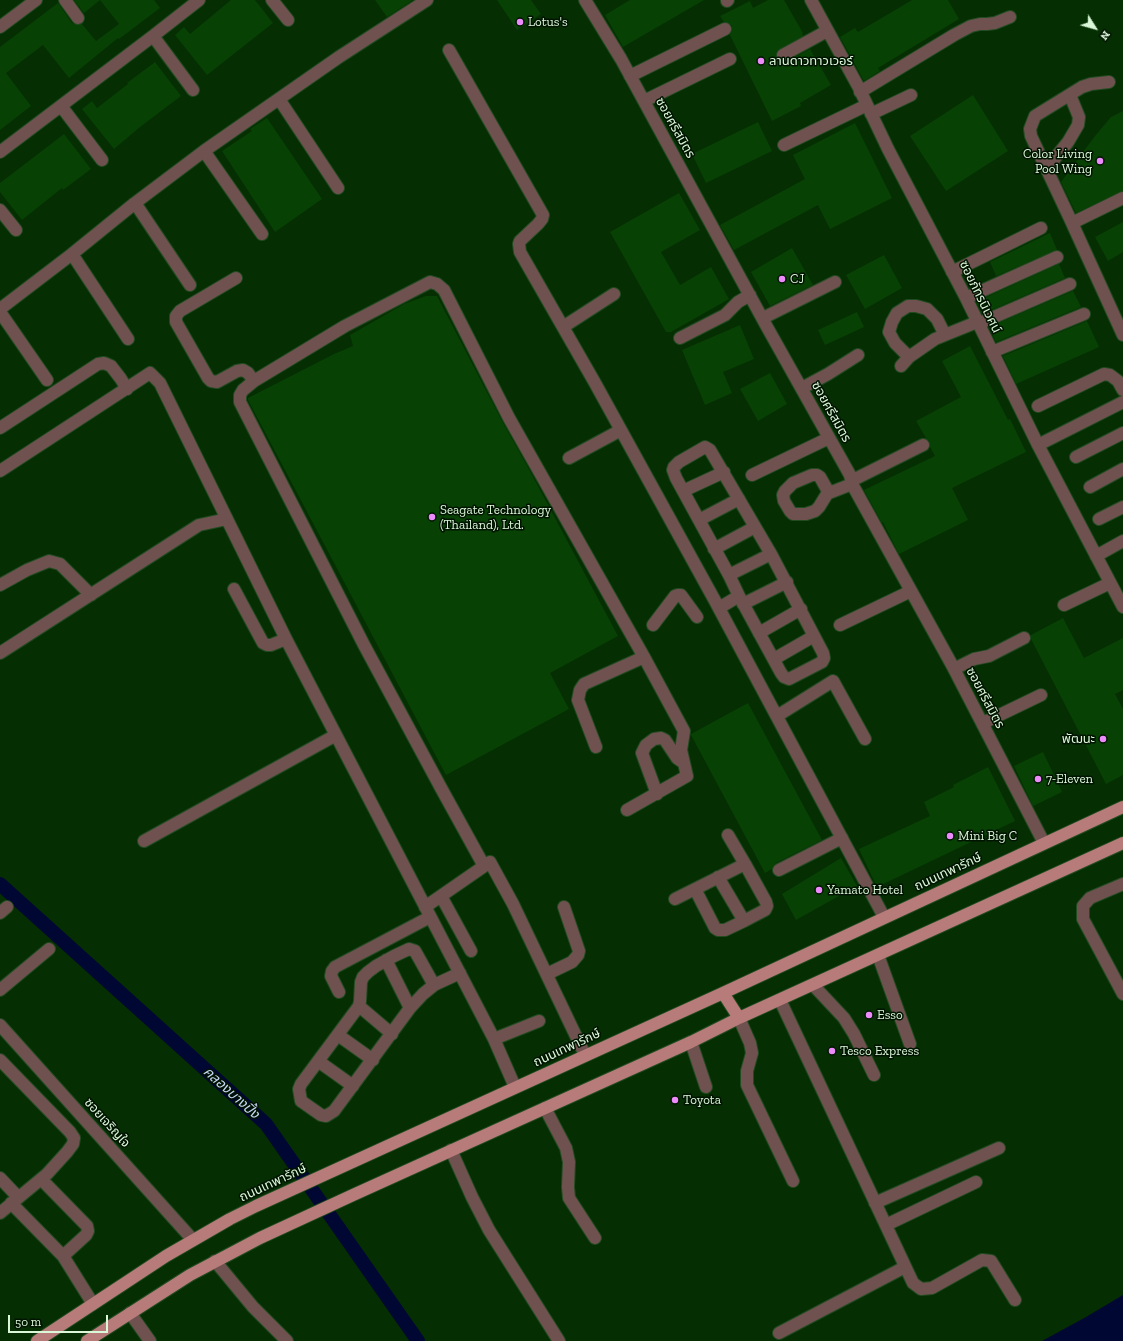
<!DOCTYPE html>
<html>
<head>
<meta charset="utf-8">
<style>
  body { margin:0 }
  #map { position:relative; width:1123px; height:1341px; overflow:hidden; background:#052f03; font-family:"Zilla Slab",serif }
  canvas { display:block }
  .north { position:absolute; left:1075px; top:8px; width:40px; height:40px; -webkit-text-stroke:3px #011301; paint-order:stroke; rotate:127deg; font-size:11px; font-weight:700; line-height:16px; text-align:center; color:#daf7d7 }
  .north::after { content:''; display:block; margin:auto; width:14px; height:18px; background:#daf7d7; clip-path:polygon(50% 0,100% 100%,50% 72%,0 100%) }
  .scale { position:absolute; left:8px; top:1315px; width:100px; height:18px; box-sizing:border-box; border:2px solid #daf7d7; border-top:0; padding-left:5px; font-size:12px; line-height:14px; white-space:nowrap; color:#daf7d7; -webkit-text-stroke:3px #011301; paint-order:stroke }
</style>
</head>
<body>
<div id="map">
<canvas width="1123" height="1341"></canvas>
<div class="north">N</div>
<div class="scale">50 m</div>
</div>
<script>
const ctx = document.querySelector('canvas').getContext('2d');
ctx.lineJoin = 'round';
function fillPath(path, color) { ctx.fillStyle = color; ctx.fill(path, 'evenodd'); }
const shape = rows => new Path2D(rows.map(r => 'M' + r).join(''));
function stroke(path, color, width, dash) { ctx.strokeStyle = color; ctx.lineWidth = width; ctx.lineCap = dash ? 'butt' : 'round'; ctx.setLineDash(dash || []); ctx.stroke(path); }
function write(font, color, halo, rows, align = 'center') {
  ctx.font = font + ' "Zilla Slab","Noto Sans Thai",serif'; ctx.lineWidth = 3; ctx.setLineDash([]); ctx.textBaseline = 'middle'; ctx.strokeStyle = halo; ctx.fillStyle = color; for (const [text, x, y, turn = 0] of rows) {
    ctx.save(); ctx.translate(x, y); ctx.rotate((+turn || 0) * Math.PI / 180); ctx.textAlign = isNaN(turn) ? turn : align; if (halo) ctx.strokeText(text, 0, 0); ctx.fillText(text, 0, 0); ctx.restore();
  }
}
fillPath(shape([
  [1123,1295,1123,1341,1042,1341,1086,1317]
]), '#000732');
stroke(shape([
  [0,884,266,1124,418,1341]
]), '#000732', 14);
fillPath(shape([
  [74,0,154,0,160,8,119,39,118,38,69,78,43,45,6,73,31,106,0,130,0,47,58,3,72,23,78,25,82,24,96,41,119,24,100,0,84,13],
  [231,0,255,0,273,23,207,75,175,35,184,27,190,34],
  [375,0,413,0,387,17],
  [497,0,531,0,541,14,517,30],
  [630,0,704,0,623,47,605,15],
  [768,0,784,0,803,33,802,34,803,36,777,51,776,55,777,59,782,62,786,62,810,49,831,85,800,103,801,106,772,121,730,35,732,30,732,26,729,23,724,22,720,16,750,1,753,8],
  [912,0,948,0,959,19,878,68,880,71,864,81,840,37,855,28,858,32],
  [155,62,181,96,140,127,114,149,82,109,92,101,97,108,128,84,127,83],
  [973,95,1008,151,946,191,910,136],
  [1123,111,1123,191,1076,213,1061,182,1095,136,1111,117],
  [267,118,322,199,275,232,222,151,252,131,250,129],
  [758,122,772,151,706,183,692,154],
  [855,123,892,198,830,229,818,205,734,250,720,225,805,179,793,155],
  [64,134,91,169,63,190,62,188,22,220,0,192,0,183],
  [679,193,700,230,661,252,680,285,711,267,729,299,671,332,666,332,610,232],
  [1123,222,1123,252,1108,261,1095,237],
  [1050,233,1057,250,996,276,990,262],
  [792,248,813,285,770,306,751,272],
  [884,255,902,288,865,309,846,275],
  [1059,264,1065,278,982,314,976,302],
  [1073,291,1081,307,996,342,989,327],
  [426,296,437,296,502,421,530,471,618,636,550,673,569,709,446,775,248,400,248,398,334,354,353,346,350,335,404,304],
  [857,312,864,327,825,345,818,330],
  [1087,321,1099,347,1016,384,1003,356],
  [740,325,754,359,723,372,732,393,705,405,682,350],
  [970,346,1008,420,1010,419,1026,452,952,488,968,520,899,554,883,522,882,523,864,490,935,456,930,447,929,441,926,438,916,421,961,397,942,361],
  [770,373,787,404,758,421,740,389],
  [1063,618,1084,658,1123,638,1123,690,1115,694,1123,709,1123,775,1106,784,1031,639,1031,635],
  [748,703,822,840,776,863,772,869,765,873,691,735,691,734],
  [1043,752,1062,792,1033,806,1014,766],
  [988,767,1015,821,877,887,859,849,930,816,924,802,954,787,953,785],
  [841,858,857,886,796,920,782,894]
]), '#084104');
const minor = shape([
  [65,0,78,18],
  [272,0,288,20],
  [585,0,621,59,767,327,850,475,852,484,952,665,1044,843],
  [811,0,859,88,888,149,966,298,1038,445,1123,607],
  [727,1,728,0],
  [0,27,36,0],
  [153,36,193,90],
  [449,50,543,215,542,219,538,224,520,241,519,244,520,252,595,383,714,599,884,917],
  [783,55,827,31],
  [630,76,725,29],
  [860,92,954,35,971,26,980,24,987,24,995,23,1010,17],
  [279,99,338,188],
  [644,101,730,59],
  [61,106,102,160],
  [871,114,911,95],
  [784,145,867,105],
  [204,151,262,234],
  [0,152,153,36,199,0],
  [1047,168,1068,142,1078,125,1079,117,1070,95],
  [1123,198,1072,223,1123,335],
  [135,203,190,285],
  [0,210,16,230],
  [1072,223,1031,136,1030,129,1035,116,1082,87,1091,84,1109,82],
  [72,254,128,339],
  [952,272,1041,228],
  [236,278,180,311,176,316,176,322,208,378,211,381,217,382,237,371,243,370,248,373,254,381],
  [966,298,1057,257],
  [0,309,72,254,135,203,204,151,339,57,427,0],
  [0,312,47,380],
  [763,318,835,282],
  [978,324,1070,284],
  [563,327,614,294],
  [680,338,725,315,738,302,750,295],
  [992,352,1084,314],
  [909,357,895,343,889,332,892,322,897,313,908,306,916,306,927,309,937,319,945,335],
  [901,366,909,357,935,339,977,322],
  [802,388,828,374,858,355],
  [1038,406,1104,374,1110,375,1118,381,1123,390],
  [0,428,98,364,104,363,111,366,121,379,127,389],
  [1038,445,1123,402],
  [1076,457,1123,433],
  [569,458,621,430],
  [0,471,150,373,160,383,286,639,494,1039,515,1087],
  [752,475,829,438],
  [851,481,923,445],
  [1090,487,1123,469],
  [683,491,724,472],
  [829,493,820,477,817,475,812,475,793,483,785,491,783,495,784,501,790,511,793,514,806,514,815,511,819,507,827,494,829,493,852,484],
  [1099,519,1123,507],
  [699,520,739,499],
  [714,549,755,527],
  [1096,556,1123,541],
  [729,575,676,478,673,470,674,467,679,462,705,447,710,450,771,554],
  [0,585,27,570,49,561,60,564,91,595],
  [234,589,263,643,267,645,271,645,286,639],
  [743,604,787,582],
  [1064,605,1110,583],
  [719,608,739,596,729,575,771,554,823,653,824,658,822,662,789,679,784,677,781,673,739,596],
  [653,625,675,596,678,595,681,595,697,617],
  [840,625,911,591],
  [759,633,801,609],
  [0,653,199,525,227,519],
  [774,659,814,636],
  [954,669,974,659,989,656,1024,638],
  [777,716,833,681,865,739],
  [983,723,1041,695],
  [596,747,578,700,580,690,584,684,644,657],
  [657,794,642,753,646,745,654,739,661,738,665,740,677,758,684,763],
  [144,841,336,735],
  [484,866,441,788,364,645,240,402,240,395,243,390,254,381,345,326,430,282,437,284,444,290,509,418,644,657,684,731,681,750,687,776,627,810],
  [779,870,842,838],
  [718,877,744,921],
  [1123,884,1090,898,1083,906,1083,919,1123,994],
  [695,889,715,928,718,930,725,930,744,921,765,910,767,906,766,902,745,864],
  [441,896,471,951],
  [675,899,745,864,728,835],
  [425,907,490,862,513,904,585,1055],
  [0,913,7,907],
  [878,955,910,1044],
  [386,960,410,1008],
  [547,974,572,962,578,955,579,951,564,907],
  [434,985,415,951,409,949,394,956,376,966,368,972,363,977,361,982,360,1001,359,1006,301,1084,299,1089,301,1101,321,1115,326,1116,334,1111,410,1008,423,994,434,985,460,973],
  [813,985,844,1018,854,1034,874,1075],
  [0,990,49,949],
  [339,992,331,976,332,971,335,967,430,917],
  [780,1000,913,1283,921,1289,932,1288,982,1260,991,1261,1015,1300],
  [359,1006,392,1034],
  [739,1018,750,1043,752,1053,747,1071,747,1085,793,1181],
  [0,1025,193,1240],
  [338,1035,373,1060],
  [494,1039,539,1021],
  [691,1042,706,1087],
  [0,1060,70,1132,74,1138,73,1144,67,1152,47,1174,0,1213],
  [318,1061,353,1086],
  [545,1108,566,1148,569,1162,568,1187,569,1198,595,1238],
  [451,1150,472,1197,489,1230,559,1341],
  [0,1178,18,1197],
  [41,1179,87,1226,88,1231,86,1235,63,1256],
  [11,1203,63,1256,93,1304],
  [875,1203,999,1148],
  [886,1225,976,1182],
  [215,1261,253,1307,287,1341],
  [130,1313,150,1341],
  [779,1333,905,1267]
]);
const major = shape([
  [723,993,739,1018],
  [37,1341,166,1256,230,1219,256,1206,723,993,1123,807],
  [87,1341,190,1275,260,1238,353,1195,691,1042,739,1018,1123,843]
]);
stroke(minor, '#234b21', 14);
stroke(major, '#234b21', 14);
stroke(minor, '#6f5250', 12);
stroke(major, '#b77c7a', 12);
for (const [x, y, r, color] of [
  [520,22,4,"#ec8cfb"],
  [761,61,4,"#ec8cfb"],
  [1100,161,4,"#ec8cfb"],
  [782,279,4,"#ec8cfb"],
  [432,517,4,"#ec8cfb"],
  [1103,739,4,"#ec8cfb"],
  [1038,779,4,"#ec8cfb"],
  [950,836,4,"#ec8cfb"],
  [819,890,4,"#ec8cfb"],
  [869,1015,4,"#ec8cfb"],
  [832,1051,4,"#ec8cfb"],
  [675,1100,4,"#ec8cfb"]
]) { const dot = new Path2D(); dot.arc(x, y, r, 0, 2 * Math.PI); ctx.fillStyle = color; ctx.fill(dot); stroke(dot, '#011301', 1.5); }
write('13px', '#daf7d7', '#011301', [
  ["Lotus's",528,22],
  ["ลานดาวทาวเวอร์",769,61],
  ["Color Living",1092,154,"right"],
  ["Pool Wing",1092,169,"right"],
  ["CJ",790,279],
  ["Seagate Technology",440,510],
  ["(Thailand), Ltd.",440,525],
  ["พัฒนะ",1095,739,"right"],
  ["7-Eleven",1046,779],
  ["Mini Big C",958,836],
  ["Yamato Hotel",827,890],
  ["Esso",877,1015],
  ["Tesco Express",840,1051],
  ["Toyota",683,1100]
], 'left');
write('13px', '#daf7d7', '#011301', [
  ["ซอยศรีสมิตร",675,128,61],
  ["ซอยภัทรนิเวศน์",980,297,64],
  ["ซอยศรีสมิตร",831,412,61],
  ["ซอยศรีสมิตร",985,698,62],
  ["ถนนเทพารักษ์",948,872,-25],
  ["ถนนเทพารักษ์",567,1048,-25],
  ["ซอยเจริญใจ",107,1123,48],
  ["ถนนเทพารักษ์",273,1183,-25]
]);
write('italic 14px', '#c7d8f7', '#011301', [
  ["คลองบางปิ้ง",231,1093,42]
]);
</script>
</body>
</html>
